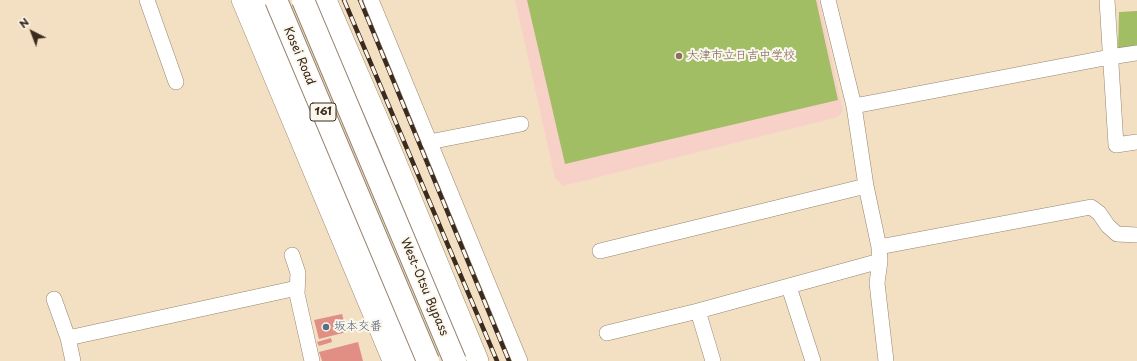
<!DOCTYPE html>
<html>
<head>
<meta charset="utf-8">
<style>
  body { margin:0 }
  #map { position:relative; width:1137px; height:361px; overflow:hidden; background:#f3e0c3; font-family:"Playpen Sans",sans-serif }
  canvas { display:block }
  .north { position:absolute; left:12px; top:12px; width:40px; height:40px; -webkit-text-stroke:3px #fbf7ec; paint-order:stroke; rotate:318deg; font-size:11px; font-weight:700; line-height:16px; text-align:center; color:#3b2a1e }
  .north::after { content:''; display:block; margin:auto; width:14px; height:18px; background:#3b2a1e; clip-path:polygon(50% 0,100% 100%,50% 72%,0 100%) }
</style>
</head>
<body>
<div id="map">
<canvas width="1137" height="361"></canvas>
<div class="north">N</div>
</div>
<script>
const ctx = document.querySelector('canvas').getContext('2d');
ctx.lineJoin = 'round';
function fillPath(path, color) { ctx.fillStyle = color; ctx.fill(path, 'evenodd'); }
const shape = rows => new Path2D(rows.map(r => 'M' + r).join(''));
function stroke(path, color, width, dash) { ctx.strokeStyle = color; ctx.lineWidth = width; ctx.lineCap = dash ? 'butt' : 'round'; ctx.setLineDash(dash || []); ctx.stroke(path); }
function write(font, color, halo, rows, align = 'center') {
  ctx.font = font + ' "Playpen Sans","Klee One",sans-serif'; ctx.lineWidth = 4; ctx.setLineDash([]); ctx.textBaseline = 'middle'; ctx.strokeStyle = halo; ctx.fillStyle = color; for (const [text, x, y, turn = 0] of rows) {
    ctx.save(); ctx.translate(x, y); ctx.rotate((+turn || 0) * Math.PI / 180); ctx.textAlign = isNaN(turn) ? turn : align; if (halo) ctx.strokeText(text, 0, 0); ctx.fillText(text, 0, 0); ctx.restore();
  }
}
fillPath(shape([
  [515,0,819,0,843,111,838,117,563,186,555,178]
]), '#f7d1c7');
fillPath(shape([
  [527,0,816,0,838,100,565,164],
  [1137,11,1137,46,1118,49,1119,12]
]), '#a2be65');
fillPath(shape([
  [342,314,347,332,319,339,314,320],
  [331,338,332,342,319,346,317,342],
  [358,342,363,361,322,361,319,352]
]), '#e18f85');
const street = shape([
  [147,0,176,82],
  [239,0,390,361],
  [371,0,520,361],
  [828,0,854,106,866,186,879,247,880,261,877,283,886,361],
  [1107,0,1116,145,1137,142],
  [854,106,1110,57,1137,53],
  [429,142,521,124],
  [879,247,1091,207,1099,213,1108,226,1117,234,1137,235],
  [600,251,866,186],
  [292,255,298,273,297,294,312,361],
  [789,287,813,361],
  [54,299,68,338,73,361],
  [698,311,713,361],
  [607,333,698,311,880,261],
  [68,338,297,288]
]);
const secondary = shape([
  [256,0,406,361],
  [326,0,387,141,478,361]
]);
stroke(street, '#978570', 16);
stroke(secondary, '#978570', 22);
stroke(street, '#fff', 15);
stroke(secondary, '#fff', 21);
const rail = shape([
  [344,0,497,361],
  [360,0,509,361]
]);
stroke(rail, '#3b2a1e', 4.5);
stroke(rail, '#fbf7ec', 3, [9]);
const highwayBridge = shape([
  [276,0,428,361],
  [303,0,455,361]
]);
stroke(highwayBridge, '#978570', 24, []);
stroke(highwayBridge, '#fff', 22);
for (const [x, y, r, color] of [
  [679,56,4,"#8d6e63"],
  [326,327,4,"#5c6f8a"]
]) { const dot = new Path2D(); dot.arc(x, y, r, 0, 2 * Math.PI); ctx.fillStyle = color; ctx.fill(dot); stroke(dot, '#fbf7ec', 1.5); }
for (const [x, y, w] of [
  [323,112,26]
]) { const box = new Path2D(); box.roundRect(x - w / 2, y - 9, w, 18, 3); ctx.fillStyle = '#fbf7ec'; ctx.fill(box); stroke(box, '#3b2a1e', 1); }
write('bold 11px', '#3b2a1e', null, [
  ["161",323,112]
]);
write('12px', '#3b2a1e', '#fbf7ec', [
  ["Kosei Road",299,56,67],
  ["West-Otsu Bypass",424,287,67]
]);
write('12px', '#785e54', '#fbf7ec', [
  ["大津市立日吉中学校",687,56]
], 'left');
write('12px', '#4e5e75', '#fbf7ec', [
  ["坂本交番",334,327]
], 'left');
</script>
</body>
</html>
